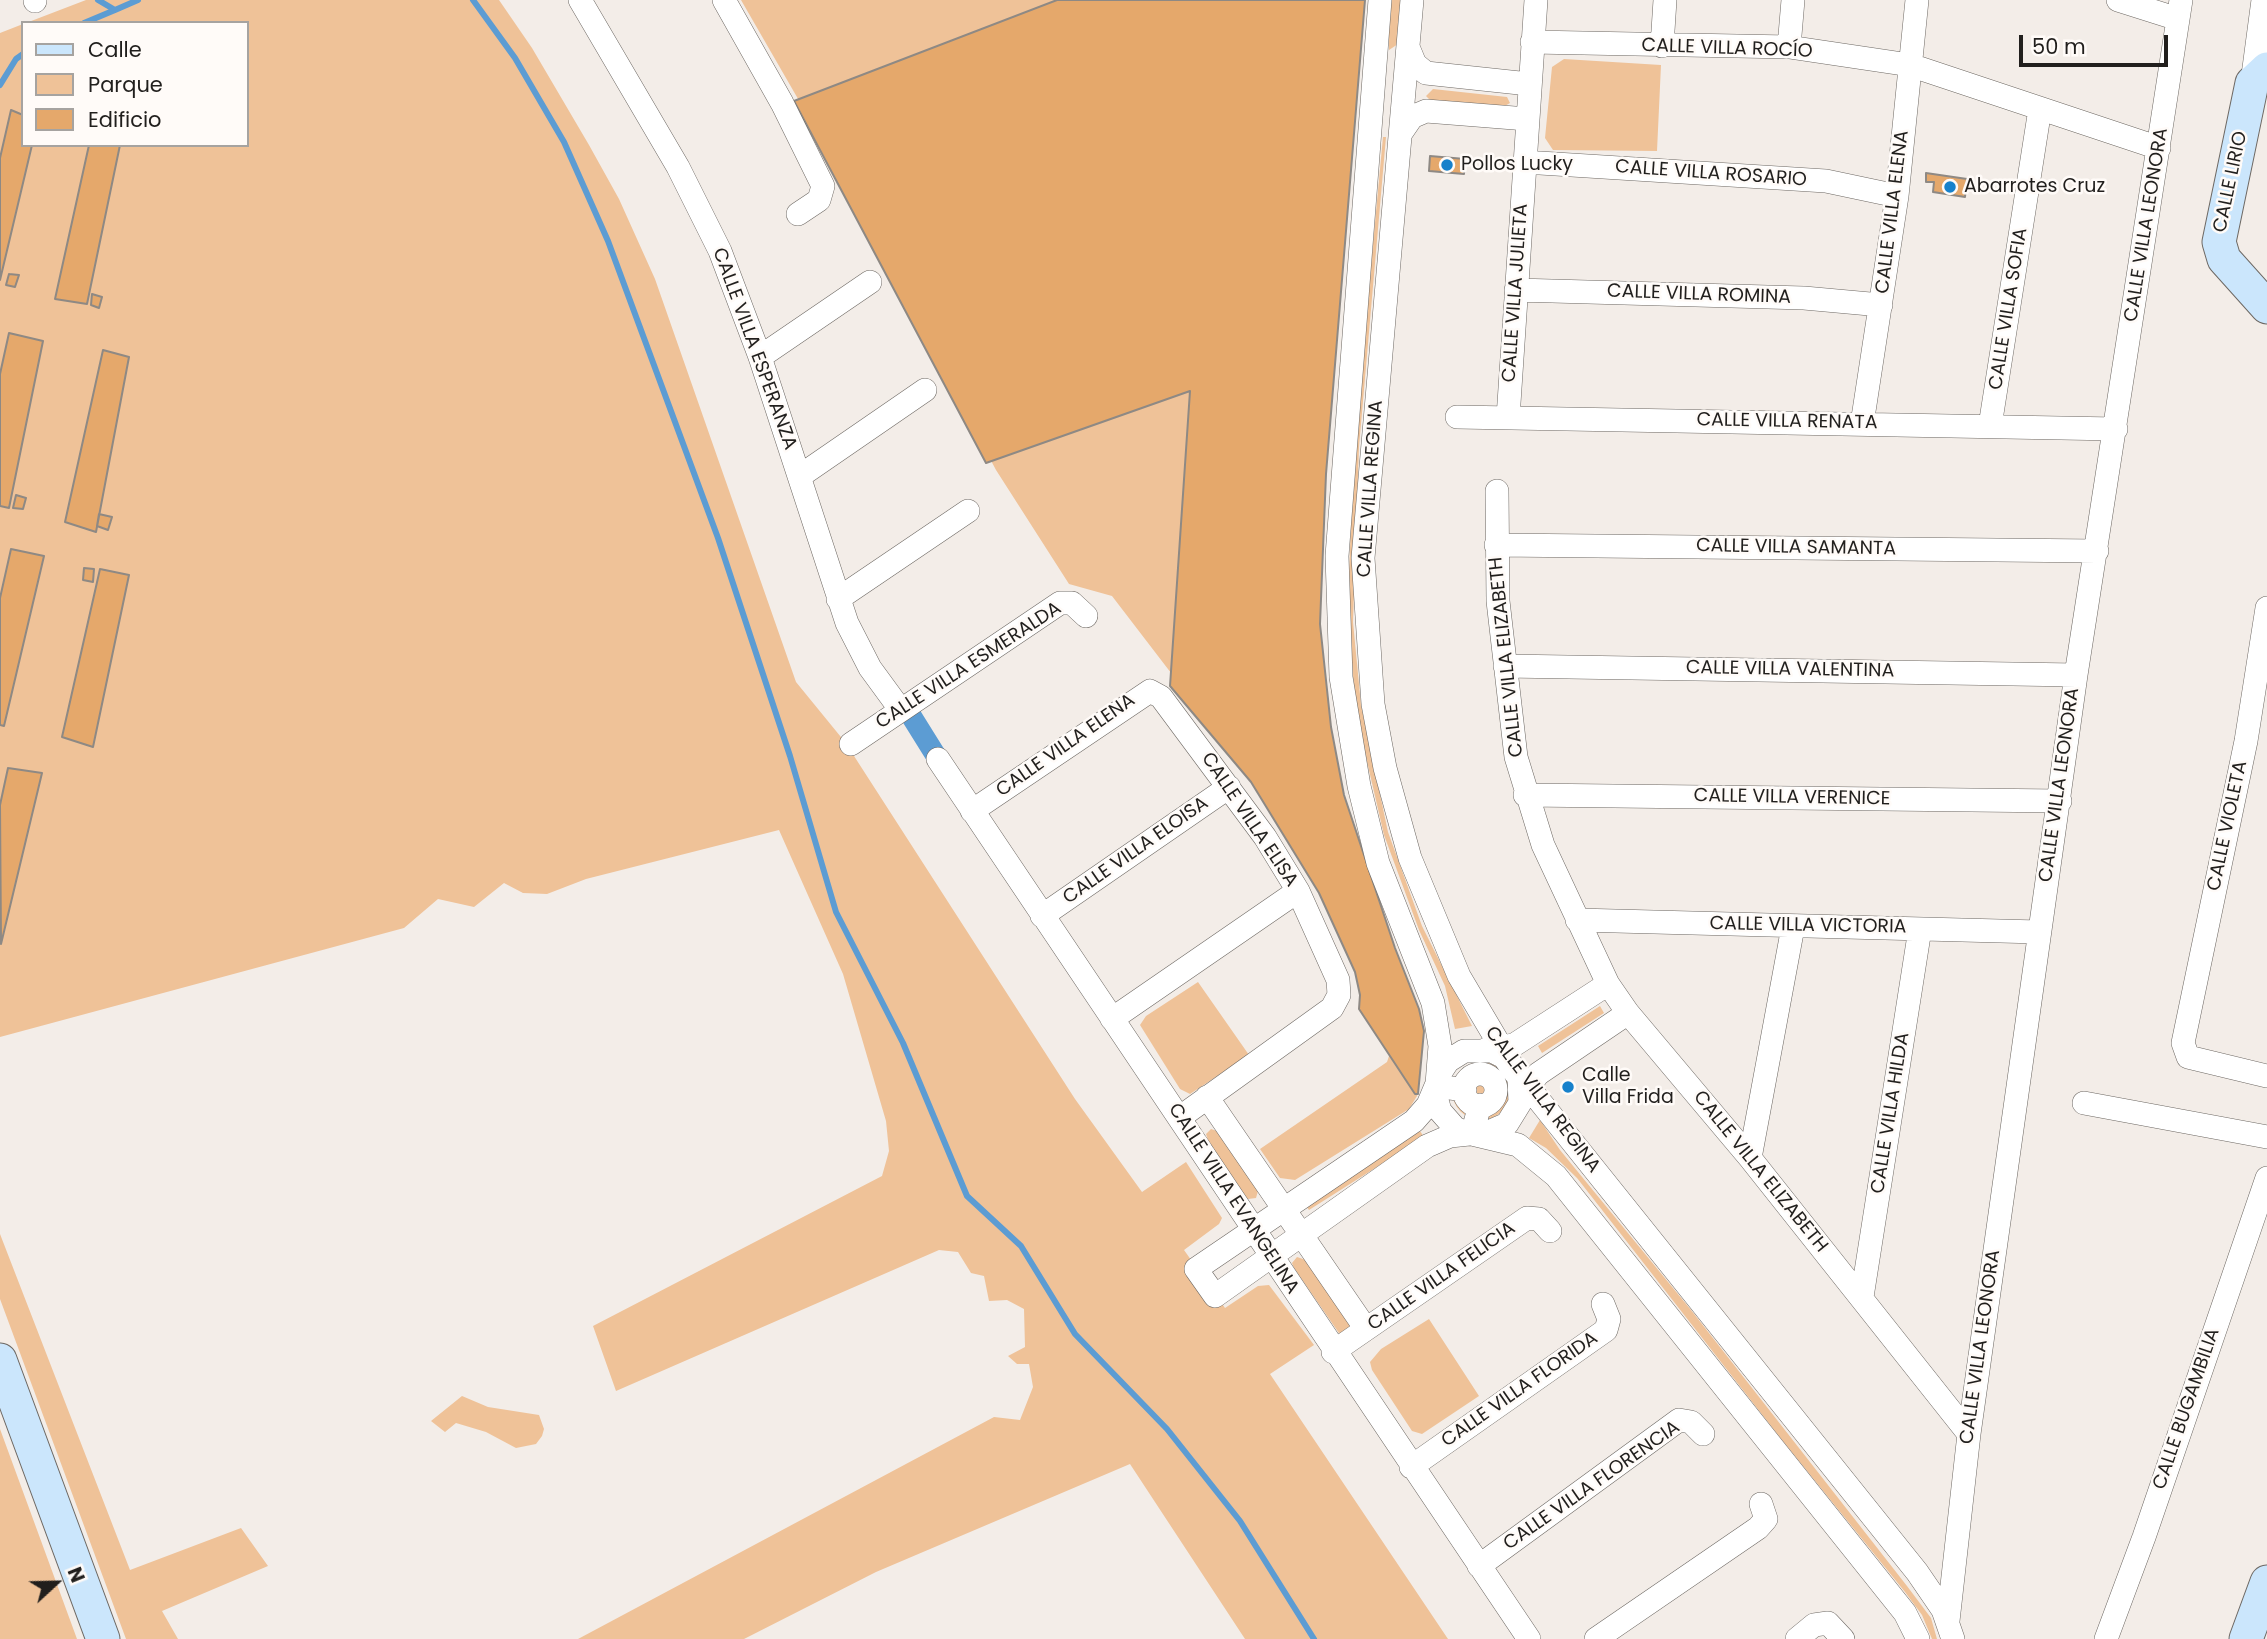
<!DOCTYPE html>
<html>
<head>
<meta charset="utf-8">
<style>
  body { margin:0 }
  #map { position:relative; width:2267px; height:1639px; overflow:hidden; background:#f3ede8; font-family:Poppins,sans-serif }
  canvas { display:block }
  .legend { position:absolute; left:21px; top:21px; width:228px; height:126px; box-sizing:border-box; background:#fffbf8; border:2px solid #a6a3a0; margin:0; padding:9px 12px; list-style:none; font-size:21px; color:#211f1d }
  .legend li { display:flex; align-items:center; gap:14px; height:35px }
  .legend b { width:35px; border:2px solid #a6a3a0 }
  .north { position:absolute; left:21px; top:1548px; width:70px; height:70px; -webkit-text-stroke:5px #fffbf8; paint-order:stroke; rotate:68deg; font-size:19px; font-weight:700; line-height:28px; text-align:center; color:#211f1d }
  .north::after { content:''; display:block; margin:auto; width:24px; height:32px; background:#211f1d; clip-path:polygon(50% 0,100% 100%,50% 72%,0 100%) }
  .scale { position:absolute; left:2019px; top:35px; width:149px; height:32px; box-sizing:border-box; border:4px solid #211f1d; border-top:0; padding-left:9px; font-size:21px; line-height:24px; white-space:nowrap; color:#211f1d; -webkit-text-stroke:5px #fffbf8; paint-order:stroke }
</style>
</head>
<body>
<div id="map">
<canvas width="2267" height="1639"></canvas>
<ul class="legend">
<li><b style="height:9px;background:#cbe6fc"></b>Calle</li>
<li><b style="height:19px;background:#efc298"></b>Parque</li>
<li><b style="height:19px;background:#e5a86b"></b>Edificio</li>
</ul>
<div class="north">N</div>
<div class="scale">50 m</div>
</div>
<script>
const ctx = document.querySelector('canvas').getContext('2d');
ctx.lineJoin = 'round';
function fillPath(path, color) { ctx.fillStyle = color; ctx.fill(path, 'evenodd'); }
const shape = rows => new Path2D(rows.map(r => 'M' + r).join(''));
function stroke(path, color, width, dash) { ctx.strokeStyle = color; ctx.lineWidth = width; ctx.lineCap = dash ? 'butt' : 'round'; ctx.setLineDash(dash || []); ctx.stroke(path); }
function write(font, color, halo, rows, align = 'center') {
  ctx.font = font + ' Poppins,sans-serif'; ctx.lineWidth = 5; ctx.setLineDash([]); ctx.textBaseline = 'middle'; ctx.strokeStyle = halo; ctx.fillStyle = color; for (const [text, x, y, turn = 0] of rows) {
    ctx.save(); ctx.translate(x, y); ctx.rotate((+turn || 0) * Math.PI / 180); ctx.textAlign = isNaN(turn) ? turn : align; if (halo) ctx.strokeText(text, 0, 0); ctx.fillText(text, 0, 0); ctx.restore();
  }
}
fillPath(shape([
  [86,0,499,0,532,48,589,145,619,199,655,279,796,682,845,742,1075,1099,1142,1192,1186,1162,1222,1218,1219,1224,1184,1250,1225,1308,1258,1286,1269,1285,1314,1345,1270,1374,1448,1639,1245,1639,1130,1464,876,1572,744,1639,578,1639,994,1417,1020,1420,1033,1387,1029,1364,1017,1364,1008,1356,1025,1347,1024,1309,1007,1300,989,1301,984,1276,971,1273,958,1252,939,1250,616,1391,593,1326,882,1176,889,1151,886,1121,843,974,779,830,586,879,547,894,523,893,504,883,474,907,438,899,404,928,0,1037,0,33,23,24,23,145,247,145,247,23,26,23],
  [741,0,1361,0,1315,601,1339,791,1420,1072,1417,1096,1409,1109,1295,1180,1280,1178,1260,1149,1387,1062,1390,1053,1365,1001,1342,933,1263,793,1112,596,1069,584,996,470,805,111],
  [1389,0,1402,0,1398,44,1389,50],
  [1564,59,1661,65,1657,151,1553,150,1545,138,1552,67],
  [1433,89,1507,97,1510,103,1503,107,1432,102,1426,96],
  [1383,137,1386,137,1359,447,1353,622,1361,705,1388,832,1422,926,1472,1026,1455,1029,1445,986,1419,930,1384,835,1356,714,1348,610,1350,547,1354,447],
  [1198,982,1249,1055,1190,1094,1180,1089,1140,1025,1146,1016],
  [1600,1006,1604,1013,1542,1053,1538,1046],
  '1452 1091a29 29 0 1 1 58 0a29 29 0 1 1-58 0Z',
  [1540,1120,1560,1150,1691,1310,1907,1586,1931,1618,1937,1639,1932,1639,1922,1615,1905,1592,1782,1440,1577,1178,1546,1148,1529,1138],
  [1211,1129,1217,1131,1258,1191,1256,1198,1248,1199,1242,1192,1208,1140,1206,1134],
  [1420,1131,1424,1137,1309,1210,1306,1206],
  [0,1234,130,1570,241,1528,268,1566,162,1611,178,1639,126,1639,0,1299],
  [1297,1257,1306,1260,1351,1327,1341,1336,1294,1268,1292,1263],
  [1429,1319,1479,1396,1422,1434,1412,1431,1372,1370,1370,1362,1381,1349],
  [462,1396,488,1407,539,1415,544,1429,542,1436,536,1444,516,1448,486,1432,456,1423,445,1432,431,1421],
  [0,1429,77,1639,0,1639]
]), '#efc298');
stroke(shape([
  [98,0,115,10,138,0],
  [473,0,515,58,564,142,608,241,718,538,790,756,836,912,903,1043,967,1196,1021,1246,1075,1334,1167,1429,1240,1521,1314,1639],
  [84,23,115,10],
  [0,85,16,59,23,54]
]), '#5c9cd3', 6);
stroke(shape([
  [905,706,938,759]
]), '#5c9cd3', 21);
const building = shape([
  [1057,0,1365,0,1326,474,1320,624,1331,727,1344,795,1395,948,1419,1009,1424,1031,1418,1094,1415,1094,1359,1009,1360,995,1355,972,1319,893,1251,782,1170,686,1190,391,986,463,794,101,1057,0],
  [11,110,23,115,23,145,32,145,0,280,0,158,11,110],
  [89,145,120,145,87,304,55,299,89,145],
  [1430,156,1465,159,1464,174,1429,171,1430,156],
  [1926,173,1967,179,1965,197,1933,192,1934,182,1926,182,1926,173],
  [9,274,19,275,15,287,6,285,9,274],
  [92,294,102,297,99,308,91,305,92,294],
  [9,333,43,341,9,508,0,506,0,374,9,333],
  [103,350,129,357,96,532,65,522,103,350],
  [16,495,26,498,23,509,13,508,16,495],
  [99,514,112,517,108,530,97,526,99,514],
  [11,549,44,556,4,726,0,725,0,598,11,549],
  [84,568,94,569,93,582,83,580,84,568],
  [100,569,129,575,93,747,62,737,100,569],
  [8,768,42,773,1,944,0,805,8,768]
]);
fillPath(building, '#e5a86b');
stroke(building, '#8e8984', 2);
const street = shape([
  [35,0,35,1],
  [580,0,678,167,720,251,760,357,847,623,870,668,900,709],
  [724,0,782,103,823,186,819,200,798,214],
  [1380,0,1337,556,1341,677,1359,786,1378,863,1433,1003,1440,1046,1436,1097,1440,1111,1455,1128,1469,1134,1484,1134,1507,1124,1520,1103,1519,1078,1504,1057,1492,1051,1464,1051,1448,1061,1438,1076],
  [1412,0,1363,558,1373,704,1385,768,1410,858,1459,976,1514,1069,1917,1572,1943,1610,1953,1639],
  [2118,0,2178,19],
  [1532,42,1789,47,1910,65,2159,148],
  [1662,46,1665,0],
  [1408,47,1415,64,1426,73,1529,84],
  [1789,47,1793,0],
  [2252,83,2263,0],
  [1401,133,1412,117,1426,111,1527,119],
  [1524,162,1826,181,1897,196],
  [1516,290,1804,298,1881,305],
  [760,357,870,282],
  [1457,417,2116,429],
  [1508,418,1536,0],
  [1862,424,1897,196,1917,0],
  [1990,426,2040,109],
  [800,476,925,390],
  [1497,491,1498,601,1516,757,1543,845,1608,984,1628,1013,1750,1158,1969,1434],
  [1496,545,2097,551],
  [838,599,968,511],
  [2267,608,2246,741,2183,1043,2188,1057,2267,1076],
  [1505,666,2076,675],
  [851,744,1060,603,1072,603,1086,616],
  [938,759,1529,1639],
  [1525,795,2060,801],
  [972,811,1150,691,1161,697,1265,837,1298,891,1338,980,1339,995,1332,1008,1179,1118],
  [1042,916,1229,787],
  [1577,920,2039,932],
  [1112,1019,1298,891],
  [1487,1049,1514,1045,1608,984],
  '1464 1090a16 16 0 1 1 32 0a16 16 0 1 1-32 0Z',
  [1465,1090,1436,1086,1428,1105,1414,1121,1196,1269,1215,1296,1427,1146,1450,1136,1469,1134],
  [1207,1097,1366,1329],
  [1522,1097,1538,1074,1628,1013],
  [2084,1103,2267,1137],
  [1480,1105,1472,1134,1518,1145,1556,1176,1905,1613,1918,1639],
  [1750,1158,1793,927],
  [1862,1297,1920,929],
  [1333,1352,1527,1218,1539,1219,1550,1231],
  [1411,1467,1606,1330,1609,1319,1603,1304],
  [1479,1566,1679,1420,1691,1422,1703,1434],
  [1948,1621,1969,1434,2076,675,2181,0],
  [1596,1639,1758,1528,1766,1519,1761,1504],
  [1797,1639,1814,1625,1828,1623,1843,1639],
  [2106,1639,2144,1537,2267,1178]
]);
const secondary = shape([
  [2267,69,2252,83,2219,242,2224,259,2267,307],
  [0,1360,103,1639],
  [2246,1639,2267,1582]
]);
stroke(street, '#6d6863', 24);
stroke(secondary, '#6d6863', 35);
stroke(street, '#fff', 23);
stroke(secondary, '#cbe6fc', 33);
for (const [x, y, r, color] of [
  [1447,165,7,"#1781cb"],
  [1950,187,7,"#1781cb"],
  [1568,1087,7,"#1781cb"]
]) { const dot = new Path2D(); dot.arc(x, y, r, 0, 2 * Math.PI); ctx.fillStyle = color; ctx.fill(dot); stroke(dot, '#fffbf8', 2.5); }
write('19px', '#211f1d', '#fffbf8', [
  ["CALLE VILLA ROCÍO",1727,49,2],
  ["CALLE VILLA ROSARIO",1711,174,4],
  ["CALLE LIRIO",2231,182,-78],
  ["CALLE VILLA ELENA",1893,212,-83],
  ["CALLE VILLA LEONORA",2147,225,-81],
  ["CALLE VILLA JULIETA",1516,293,-86],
  ["CALLE VILLA ROMINA",1699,295,2],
  ["CALLE VILLA SOFIA",2009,309,-81],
  ["CALLE VILLA ESPERANZA",754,349,70],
  ["CALLE VILLA RENATA",1787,422,1],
  ["CALLE VILLA REGINA",1371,489,-86],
  ["CALLE VILLA SAMANTA",1796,548,1],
  ["CALLE VILLA ELIZABETH",1507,657,-96],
  ["CALLE VILLA ESMERALDA",969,666,-33],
  ["CALLE VILLA VALENTINA",1790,670,1],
  ["CALLE VILLA ELENA",1066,746,-35],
  ["CALLE VILLA LEONORA",2060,785,-82],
  ["CALLE VILLA VERENICE",1792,798,1],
  ["CALLE VILLA ELISA",1249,820,56],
  ["CALLE VIOLETA",2228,826,-78],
  ["CALLE VILLA ELOISA",1136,851,-35],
  ["CALLE VILLA VICTORIA",1808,926,1],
  ["CALLE VILLA REGINA",1542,1100,53],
  ["CALLE VILLA HILDA",1891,1113,-81],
  ["CALLE VILLA ELIZABETH",1760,1172,51],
  ["CALLE VILLA EVANGELINA",1233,1199,57],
  ["CALLE VILLA FELICIA",1442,1277,-35],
  ["CALLE VILLA LEONORA",1981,1347,-82],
  ["CALLE VILLA FLORIDA",1520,1390,-35],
  ["CALLE BUGAMBILIA",2187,1409,-71],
  ["CALLE VILLA FLORENCIA",1592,1486,-35]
]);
write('19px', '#211f1d', '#fffbf8', [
  ["Pollos Lucky",1461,165],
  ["Abarrotes Cruz",1964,187],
  ["Calle",1582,1076],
  ["Villa Frida",1582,1098]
], 'left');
</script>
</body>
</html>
